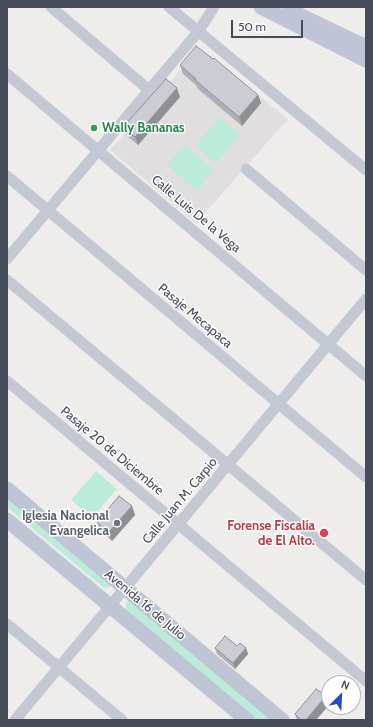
<!DOCTYPE html>
<html>
<head>
<meta charset="utf-8">
<style>
  body { margin:0 }
  #map { position:relative; width:373px; height:727px; overflow:hidden; background:#efedec; font-family:Cabin,sans-serif }
  canvas { display:block }
  .frame { position:absolute; inset:0; border:8px solid #464b59; pointer-events:none }
  .north { position:absolute; left:321px; top:675px; width:40px; height:40px; box-sizing:border-box; background:#fff; border:1px solid #b5b7bd; border-radius:50%; rotate:24deg; font-size:11px; font-weight:700; line-height:16px; text-align:center; color:#464b59 }
  .north::after { content:''; display:block; margin:auto; width:14px; height:18px; background:#2348d3; clip-path:polygon(50% 0,100% 100%,50% 72%,0 100%) }
  .scale { position:absolute; left:231px; top:20px; width:72px; height:18px; box-sizing:border-box; border:2px solid #464b59; border-top:0; padding-left:5px; font-size:12px; line-height:14px; white-space:nowrap; color:#464b59; -webkit-text-stroke:3px #fff; paint-order:stroke }
</style>
</head>
<body>
<div id="map">
<canvas width="373" height="727"></canvas>
<div class="frame"></div>
<div class="north">N</div>
<div class="scale">50 m</div>
</div>
<script>
const ctx = document.querySelector('canvas').getContext('2d');
ctx.lineJoin = 'round';
function fillPath(path, color) { ctx.fillStyle = color; ctx.fill(path, 'evenodd'); }
const shape = rows => new Path2D(rows.map(r => 'M' + r).join(''));
function stroke(path, color, width, dash) { ctx.strokeStyle = color; ctx.lineWidth = width; ctx.lineCap = dash ? 'butt' : 'round'; ctx.setLineDash(dash || []); ctx.stroke(path); }
function write(font, color, halo, rows, align = 'center') {
  ctx.font = font + ' Cabin,sans-serif'; ctx.lineWidth = 3; ctx.setLineDash([]); ctx.textBaseline = 'middle'; ctx.strokeStyle = halo; ctx.fillStyle = color; for (const [text, x, y, turn = 0] of rows) {
    ctx.save(); ctx.translate(x, y); ctx.rotate((+turn || 0) * Math.PI / 180); ctx.textAlign = isNaN(turn) ? turn : align; if (halo) ctx.strokeText(text, 0, 0); ctx.fillText(text, 0, 0); ctx.restore();
  }
}
fillPath(shape([
  [200,48,288,119,196,223,110,150]
]), '#e0dede');
fillPath(shape([
  [220,117,240,135,215,164,195,146],
  [185,145,214,170,197,191,167,165],
  [96,471,117,489,92,518,71,500],
  [7,491,112,583,109,587,104,588,7,507],
  [130,599,277,720,256,720,126,610,126,603]
]), '#bcebd9');
stroke(shape([
  [51,7,149,90],
  [169,7,366,170],
  [7,74,366,376],
  [246,169,366,270],
  [7,176,366,477],
  [7,259,198,32,214,7],
  [7,280,366,580],
  [7,381,366,681],
  [7,624,122,720],
  [15,720,366,299]
]), '#c3c8d3', 11);
stroke(shape([
  [261,7,366,60],
  [289,10,366,47],
  [7,489,282,720],
  [7,520,247,720]
]), '#c0c5d5', 15);
fillPath(shape([
  [180,65,258,95,261,103,242,126,198,89,196,85,183,74],
  [180,97,138,145,127,136,123,127],
  [132,506,135,515,112,541,100,531,97,522],
  [215,648,246,648,248,654,235,669,217,654],
  [326,696,329,705,316,720,297,720,295,714]
]), '#afb0b6');
fillPath(shape([
  [177,88,180,97,138,145,135,137],
  [258,95,261,103,242,126,239,117],
  [132,506,135,515,112,541,108,533],
  [246,648,248,654,235,669,233,663],
  [326,696,329,705,316,720,306,720]
]), '#8f9094');
const building = shape([
  [196,46,213,59,214,58,258,95,239,117,195,80,196,79,180,65,196,46],
  [166,79,177,88,135,137,123,127,166,79],
  [119,496,132,506,108,533,97,522,119,496],
  [225,636,237,646,240,643,246,648,233,663,215,648,225,636],
  [316,689,326,696,306,720,301,720,295,714,316,689]
]);
fillPath(building, '#cccdd4');
stroke(building, '#8f9094', 1);
for (const [x, y, r, color] of [
  [94,128,4,"#2e9e5b"],
  [117,523,4,"#6b7280"],
  [324,533,5,"#e0444e"]
]) { const dot = new Path2D(); dot.arc(x, y, r, 0, 2 * Math.PI); ctx.fillStyle = color; ctx.fill(dot); stroke(dot, '#fff', 1.5); }
write('bold 13px', '#27864d', '#fff', [
  ["Wally Bananas",102,128]
], 'left');
write('13px', '#464b59', '#fff', [
  ["Calle Luis De la Vega",196,214,40],
  ["Pasaje Mecapaca",195,316,40],
  ["Pasaje 20 de Diciembre",112,451,40],
  ["Calle Juan M. Carpio",180,501,-50],
  ["Avenida 16 de Julio",145,605,40]
]);
write('bold 13px', '#5b616d', '#fff', [
  ["Iglesia Nacional",109,516],
  ["Evangelica",109,531]
], 'right');
write('bold 13px', '#be3a42', '#fff', [
  ["Forense Fiscalía",315,526],
  ["de El Alto.",315,541]
], 'right');
</script>
</body>
</html>
